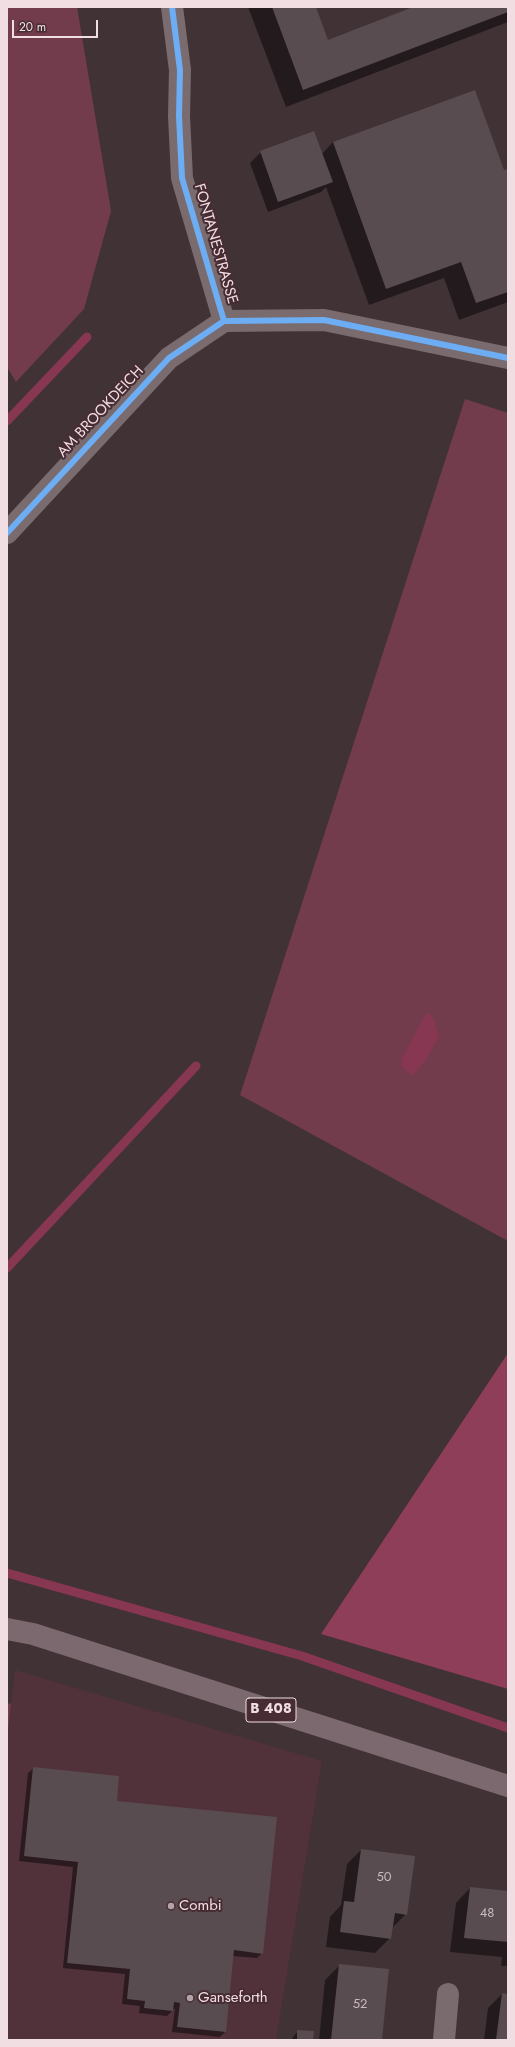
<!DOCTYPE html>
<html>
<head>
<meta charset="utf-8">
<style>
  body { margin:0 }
  #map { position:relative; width:515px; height:2047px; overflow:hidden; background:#413236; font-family:Jost,sans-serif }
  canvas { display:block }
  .frame { position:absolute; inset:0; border:8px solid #f0dee2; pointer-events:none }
  .scale { position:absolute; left:12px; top:20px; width:86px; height:18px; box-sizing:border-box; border:2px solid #f0dee2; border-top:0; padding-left:5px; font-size:12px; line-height:14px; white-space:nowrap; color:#f0dee2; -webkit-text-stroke:3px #472c33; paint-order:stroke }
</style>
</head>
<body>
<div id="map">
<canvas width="515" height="2047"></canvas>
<div class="frame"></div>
<div class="scale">20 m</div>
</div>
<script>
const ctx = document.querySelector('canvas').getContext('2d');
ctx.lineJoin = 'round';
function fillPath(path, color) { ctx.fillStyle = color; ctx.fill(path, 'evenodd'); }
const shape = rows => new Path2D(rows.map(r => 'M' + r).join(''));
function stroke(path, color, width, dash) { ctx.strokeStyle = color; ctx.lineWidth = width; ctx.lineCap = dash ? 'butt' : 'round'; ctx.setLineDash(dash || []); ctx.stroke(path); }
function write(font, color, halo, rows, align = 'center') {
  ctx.font = font + ' Jost,sans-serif'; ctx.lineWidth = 4; ctx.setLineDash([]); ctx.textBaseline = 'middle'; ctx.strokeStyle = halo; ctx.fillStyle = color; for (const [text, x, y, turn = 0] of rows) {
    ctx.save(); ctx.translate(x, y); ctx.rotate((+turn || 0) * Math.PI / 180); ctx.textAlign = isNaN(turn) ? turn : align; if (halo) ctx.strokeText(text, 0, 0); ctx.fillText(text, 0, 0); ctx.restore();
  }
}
fillPath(shape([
  [15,1670,322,1761,276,2040,7,2040,7,1740]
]), '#51313a');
fillPath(shape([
  [7,7,77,7,111,211,84,309,16,382,7,367],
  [465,399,508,413,508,1241,240,1095],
  [7,1703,11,1704,7,1740]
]), '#733c4d');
fillPath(shape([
  [508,1353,508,1689,321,1634]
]), '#8e3e59');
fillPath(shape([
  [426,1014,430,1014,434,1020,439,1037,424,1062,412,1076,401,1065,402,1058]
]), '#883752');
fillPath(shape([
  [248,7,315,7,328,41,416,7,508,7,508,22,286,107],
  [333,142,504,171,508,170,508,302,459,320,444,278,369,305,326,187,321,192,268,212,250,163,261,152,322,154],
  [34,1768,116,1802,262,1953,257,1958,233,1956,225,2032,220,2037,172,2032,175,2008,167,2016,139,2013,140,2006,122,2004,125,1974,63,1968,73,1867,19,1861,28,1773],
  [361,1850,406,1914,391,1929,390,1938,375,1953,326,1947,330,1917,341,1905,347,1864],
  [470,1888,508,1892,508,1966,501,1966,502,1957,450,1952,456,1903],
  [340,1965,381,2040,319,2040,325,1980],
  [502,1994,508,1995,508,2040,484,2040,488,2008],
  [298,2031,312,2040,292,2040,293,2037]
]), '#0007');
stroke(shape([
  [7,421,87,337],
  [7,1268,196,1066],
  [7,1573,302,1656,508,1728]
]), '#883752', 9);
fillPath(shape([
  [272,7,316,7,328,40,413,7,508,7,508,12,303,90],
  [475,90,504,170,508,169,508,292,476,303,461,262,386,289,333,142],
  [314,131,333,182,278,202,260,151],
  [33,1767,119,1776,117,1801,277,1817,263,1954,234,1950,226,2032,177,2027,180,2003,174,2002,173,2011,144,2008,145,2001,127,1999,130,1969,67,1963,78,1862,24,1856],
  [361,1849,415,1856,407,1915,395,1913,391,1939,340,1932,344,1901,354,1902],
  [470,1887,508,1891,508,1942,464,1938],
  [339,1964,389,1969,382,2040,331,2040],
  [502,1993,508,1994,508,2040,496,2040],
  [297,2030,314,2031,313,2040,297,2040]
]), '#594c50');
stroke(shape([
  [172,7,180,70,179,116,182,178,224,321],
  [224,321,324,320,508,358],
  [7,533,169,358,224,321],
  [444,2040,448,1994]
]), '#796b6e', 22);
stroke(shape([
  [7,1629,33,1634,508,1786]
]), '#7c696f', 22);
stroke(shape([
  [172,7,180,70,179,116,182,178,224,321],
  [224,321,324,320,508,358],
  [7,533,169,358,224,321]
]), '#6dadf4', 6);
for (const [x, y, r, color] of [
  [171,1906,4,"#b3a2a6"],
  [190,1998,4,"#b3a2a6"]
]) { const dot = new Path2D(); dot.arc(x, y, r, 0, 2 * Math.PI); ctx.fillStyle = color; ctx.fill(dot); stroke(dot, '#472c33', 1.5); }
write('13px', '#cababe', null, [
  ["50",384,1878],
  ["48",487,1914],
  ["52",360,2005]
]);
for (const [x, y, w] of [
  [271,1710,50]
]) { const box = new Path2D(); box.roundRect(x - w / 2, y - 12, w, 24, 3); ctx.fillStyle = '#472c33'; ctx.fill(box); stroke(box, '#f0dee2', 1); }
write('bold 14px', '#f0dee2', null, [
  ["B 408",271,1710]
]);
write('15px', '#f0dee2', '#472c33', [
  ["FONTANESTRASSE",215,244,74],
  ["AM BROOKDEICH",101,412,-47]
]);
write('15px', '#f0dee2', '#472c33', [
  ["Combi",179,1906],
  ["Ganseforth",198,1998]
], 'left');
</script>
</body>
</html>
